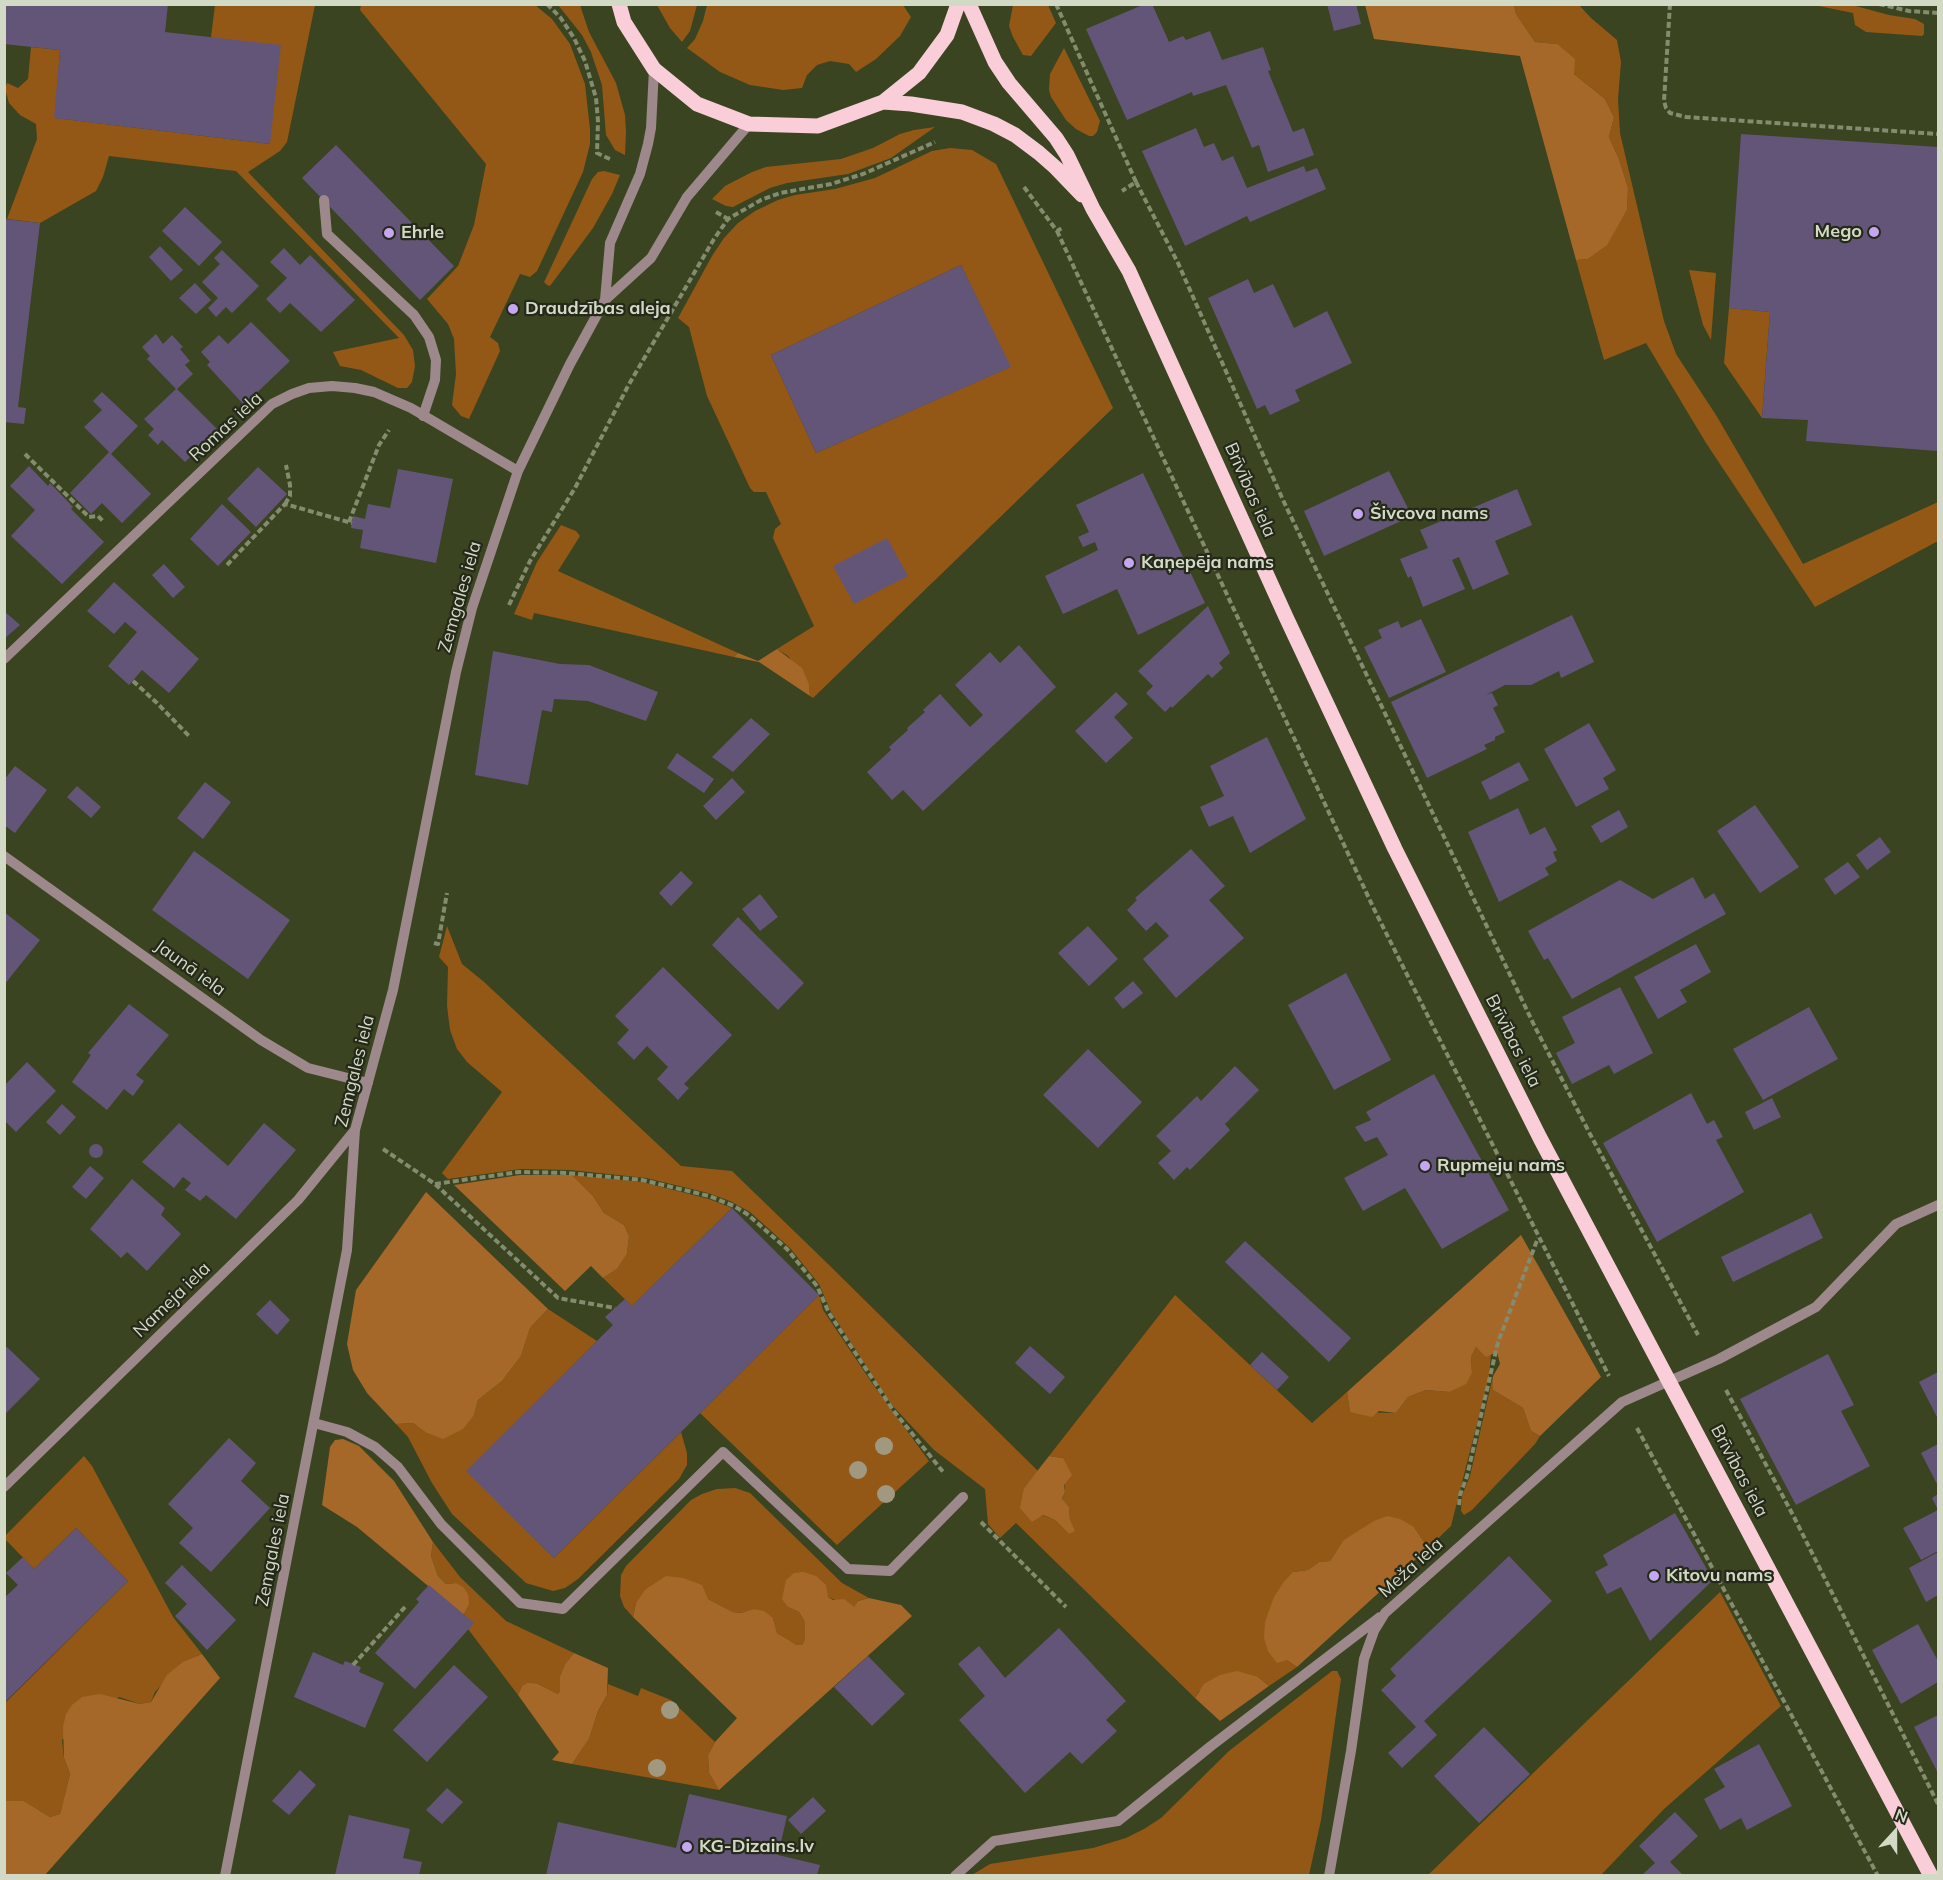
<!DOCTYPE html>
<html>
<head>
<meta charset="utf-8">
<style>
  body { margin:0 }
  #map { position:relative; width:1943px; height:1880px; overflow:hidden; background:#3a4420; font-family:Mulish,sans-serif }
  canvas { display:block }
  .frame { position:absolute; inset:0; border:6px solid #d2d9c4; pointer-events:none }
  .north { position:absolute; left:1865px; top:1802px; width:60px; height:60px; -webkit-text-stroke:4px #242919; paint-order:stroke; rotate:21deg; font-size:16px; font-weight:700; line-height:24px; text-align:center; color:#d2d9c4 }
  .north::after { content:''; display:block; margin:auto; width:21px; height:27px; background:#d2d9c4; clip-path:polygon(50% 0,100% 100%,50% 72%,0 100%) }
</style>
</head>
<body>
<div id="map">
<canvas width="1943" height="1880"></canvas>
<div class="frame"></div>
<div class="north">N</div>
</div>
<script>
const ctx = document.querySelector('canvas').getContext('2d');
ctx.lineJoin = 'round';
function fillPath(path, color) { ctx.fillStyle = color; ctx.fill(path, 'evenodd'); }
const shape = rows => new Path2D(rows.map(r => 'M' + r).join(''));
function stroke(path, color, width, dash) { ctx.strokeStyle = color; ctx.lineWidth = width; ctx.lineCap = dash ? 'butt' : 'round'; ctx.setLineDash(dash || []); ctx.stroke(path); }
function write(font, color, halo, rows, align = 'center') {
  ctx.font = font + ' Mulish,sans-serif'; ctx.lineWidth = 4.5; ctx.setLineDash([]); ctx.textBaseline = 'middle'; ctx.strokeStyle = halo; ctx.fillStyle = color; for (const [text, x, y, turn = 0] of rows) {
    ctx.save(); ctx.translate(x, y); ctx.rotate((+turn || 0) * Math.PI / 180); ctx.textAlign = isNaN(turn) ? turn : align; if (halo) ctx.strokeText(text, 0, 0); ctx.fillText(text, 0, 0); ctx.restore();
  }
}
fillPath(shape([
  [215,5,315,5,287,142,280,151,248,172,404,335,413,350,415,366,412,382,407,388,398,388,361,370,340,366,333,352,399,338,236,171,109,156,103,177,96,191,40,223,7,219,37,139,36,124,20,115,9,103,5,89,7,83,18,88,28,79,31,47,60,50,55,118,270,144,211,37],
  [361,5,535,5,552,19,570,44,585,84,590,129,590,144,583,172,537,271,530,277,520,274,490,337,498,343,500,351,469,419,461,416,452,405,456,374,454,339,448,324,427,299,458,266,474,225,486,164,360,10],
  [558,5,580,5,589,32,616,83,625,115,626,132,625,155,615,150,606,135,602,85,591,52,582,35],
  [657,5,697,5,690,31,682,42,670,28],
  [707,5,903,5,911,17,900,36,876,59,856,72,849,64,830,61,817,65,807,75,802,88,783,90,750,85,720,72,687,48,695,39,703,21],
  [1013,5,1048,5,1056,23,1031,56,1023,55,1013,37,1009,26],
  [1514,5,1579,5,1591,18,1617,40,1621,62,1618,99,1620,133,1664,321,1676,354,1716,415,1803,564,1938,502,1938,541,1815,607,1706,443,1646,343,1604,360,1576,260,1588,259,1606,245,1627,210,1628,188,1619,159,1609,137,1614,117,1605,99,1574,74,1557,44,1535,42,1516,14],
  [1814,5,1852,5,1889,15,1915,19,1924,24,1924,34,1922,36,1866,32,1855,25,1853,13],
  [1064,48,1100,121,1097,132,1093,136,1089,136,1076,129,1066,120,1051,97,1049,90,1050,74],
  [935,127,891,158,848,174,787,183,770,188,733,207,726,206,712,199,725,186,752,172,766,167,841,159,873,148,900,134,914,130],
  [950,148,972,150,996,164,1113,408,813,698,810,696,809,684,788,656,777,649,814,626,773,538,775,529,781,524,766,492,754,492,750,488,707,396,689,327,678,318,712,256,724,238,738,223,755,211,778,200,795,195,835,189,875,178,932,151],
  [961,265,1010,367,816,453,771,355],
  [604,171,620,175,612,194,593,228,550,286,547,285,544,282,546,278,592,179,598,172],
  [1689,270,1716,273,1711,340,1703,325],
  [1729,308,1770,312,1762,418,1724,363],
  [561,525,576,531,580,536,558,571,738,653,734,657,534,613,532,620,514,614,537,562],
  [447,926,462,964,483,981,681,1166,732,1171,827,1263,1038,1471,1024,1488,1042,1515,1055,1520,1069,1534,1070,1520,1069,1507,1062,1500,1065,1492,1063,1458,1049,1456,1175,1295,1312,1423,1347,1392,1350,1412,1396,1413,1408,1397,1426,1390,1449,1392,1472,1373,1471,1357,1476,1347,1486,1356,1491,1354,1489,1376,1451,1526,1428,1548,1414,1527,1345,1540,1330,1561,1319,1562,1308,1570,1293,1572,1287,1660,1297,1667,1269,1686,1258,1677,1199,1691,1195,1698,1016,1523,1000,1538,988,1524,985,1489,934,1450,891,1404,831,1312,819,1284,790,1248,750,1212,730,1201,708,1193,646,1178,570,1170,521,1169,448,1179,442,1173,502,1092,467,1062,457,1049,450,1030,447,1006,448,967,439,957],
  [572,1175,642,1182,709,1199,732,1208,632,1306,603,1278,617,1269,627,1254,629,1236,624,1225,604,1213,593,1196],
  [819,1295,823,1310,872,1383,929,1461,837,1545,700,1413],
  [548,1309,597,1341,467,1471,554,1558,681,1432,687,1453,687,1465,679,1479,578,1579,565,1588,553,1591,526,1583,452,1514,432,1483,408,1437,396,1424,413,1423,425,1432,474,1415,478,1400,502,1381,521,1356,530,1328],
  [1493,1376,1493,1390,1523,1408,1531,1431,1540,1436,1535,1444,1472,1510,1464,1515,1461,1511,1462,1496,1470,1476],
  [84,1456,92,1466,173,1617,202,1654,184,1661,155,1692,151,1702,140,1704,119,1697,62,1740,64,1758,70,1774,60,1814,50,1817,40,1811,5,1801,5,1703,128,1581,76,1528,34,1569,5,1539,5,1536],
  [735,1488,750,1493,842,1583,869,1598,858,1601,854,1608,828,1597,788,1607,799,1612,805,1622,805,1639,802,1645,797,1645,777,1633,773,1618,753,1609,741,1613,733,1612,708,1599,636,1603,633,1617,624,1607,620,1596,621,1575,626,1566,691,1500,702,1494,717,1489],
  [433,1542,460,1577,506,1621,574,1653,565,1664,560,1676,560,1691,558,1694,538,1684,522,1686,518,1695,468,1629,456,1583,446,1584,438,1576,431,1556],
  [1720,1592,1781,1706,1664,1809,1601,1875,1428,1875],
  [1332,1671,1337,1671,1341,1679,1321,1820,1309,1875,972,1875,990,1864,1093,1848,1126,1838,1144,1829,1161,1818,1229,1751],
  [608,1684,638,1696,641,1688,671,1700,715,1742,708,1755,709,1773,719,1790,572,1764,589,1739,598,1711,607,1695]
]), '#935816');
fillPath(shape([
  [1365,5,1514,5,1516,14,1535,42,1557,44,1575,59,1574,74,1605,99,1614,117,1609,137,1619,159,1628,188,1627,210,1607,245,1588,259,1576,260,1520,56,1374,39],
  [777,649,802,668,809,684,810,696,759,662,734,657,738,653,758,661],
  [520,1175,572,1175,593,1196,604,1213,624,1225,629,1236,627,1254,617,1269,603,1278,591,1266,565,1291,454,1185],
  [426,1192,548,1309,530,1328,521,1356,502,1381,478,1400,474,1415,463,1429,443,1439,425,1432,413,1423,396,1424,367,1393,353,1370,347,1344,356,1290],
  [1521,1235,1601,1377,1540,1436,1531,1431,1523,1408,1493,1390,1493,1376,1500,1364,1497,1352,1486,1357,1476,1347,1471,1357,1472,1373,1466,1384,1449,1392,1426,1390,1408,1397,1396,1413,1379,1411,1372,1417,1350,1412,1347,1392],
  [343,1439,359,1446,394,1481,433,1542,431,1556,438,1576,446,1584,456,1583,463,1587,468,1594,469,1604,463,1615,357,1527,322,1505,330,1447,335,1440],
  [1049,1456,1063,1458,1072,1475,1064,1485,1065,1492,1062,1499,1069,1507,1070,1520,1075,1531,1069,1534,1055,1520,1043,1515,1032,1522,1020,1508,1024,1488],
  [1387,1516,1400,1519,1414,1527,1428,1548,1297,1667,1287,1660,1277,1663,1268,1651,1264,1638,1265,1622,1274,1597,1283,1583,1293,1572,1308,1570,1319,1562,1330,1561,1344,1540,1374,1521],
  [803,1572,816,1576,826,1585,828,1597,833,1600,844,1599,854,1607,858,1601,869,1598,901,1605,912,1616,719,1790,709,1773,708,1755,715,1742,737,1718,633,1617,636,1603,646,1589,666,1576,683,1578,702,1585,708,1599,733,1612,741,1613,753,1609,764,1611,773,1618,777,1633,797,1645,802,1645,805,1639,805,1622,799,1612,788,1607,782,1599,786,1580,794,1573],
  [574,1653,608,1668,607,1695,598,1711,589,1739,572,1764,552,1760,559,1752,518,1695,522,1686,528,1683,538,1684,558,1694,560,1691,560,1676,565,1664],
  [202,1654,220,1678,45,1875,5,1875,5,1801,23,1801,50,1817,60,1814,70,1774,64,1758,63,1727,66,1714,72,1705,82,1697,100,1694,140,1704,151,1702,167,1675,184,1661],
  [1237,1671,1258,1677,1269,1686,1220,1721,1195,1698,1204,1684,1220,1675]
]), '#a66829');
fillPath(shape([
  [4,4,168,4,165,32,281,45,270,144,54,118,60,50,4,44],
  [1145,4,1152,4,1169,42,1183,36,1186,40,1210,31,1222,60,1263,47,1271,70,1268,71,1293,132,1304,128,1314,155,1268,172,1259,145,1252,148,1226,85,1193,96,1192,92,1127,120,1086,29],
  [1327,4,1356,4,1361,24,1334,31],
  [1196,128,1204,147,1214,143,1222,161,1233,156,1247,188,1304,166,1306,172,1317,168,1326,189,1250,222,1247,216,1185,246,1142,151],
  [1741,134,1938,147,1938,451,1806,441,1808,420,1762,418,1770,312,1729,308],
  [336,145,454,266,420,300,302,178],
  [185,207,222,242,199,266,162,231],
  [4,219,40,223,18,407,26,408,24,424,4,422],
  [160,246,183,270,171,281,149,257],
  [284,248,300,265,310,255,355,300,321,332,290,303,280,313,266,299,287,278,270,262],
  [222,250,259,286,232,313,226,307,216,317,208,308,218,298,202,282,220,264,214,258],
  [961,265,1011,367,816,453,771,355],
  [1248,279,1254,293,1273,284,1294,328,1327,311,1352,363,1295,390,1300,401,1270,415,1265,405,1257,409,1208,298],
  [195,283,211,300,196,314,179,298],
  [251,322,290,361,244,405,207,365,210,362,201,352,219,335,228,344],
  [156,334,163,344,172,335,183,347,180,349,190,361,185,365,193,374,177,389,218,430,185,462,162,440,158,445,148,435,154,429,144,419,176,389,147,359,150,356,142,347],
  [102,392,138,426,111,454,151,494,122,523,102,503,91,514,70,493,109,452,84,427,102,410,93,401],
  [29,466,48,486,50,483,73,507,71,509,104,542,62,584,11,536,35,510,10,486],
  [258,467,287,494,256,527,227,499],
  [398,469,453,479,436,563,360,548,363,530,351,528,353,516,365,519,368,504,390,508],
  [1389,471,1412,516,1324,556,1304,511],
  [1143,473,1205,603,1138,635,1117,589,1063,614,1045,576,1098,550,1095,542,1083,547,1078,537,1089,532,1076,505],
  [1517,489,1532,525,1495,541,1509,574,1473,590,1459,557,1452,560,1465,589,1423,607,1411,576,1408,578,1400,559,1428,548,1420,530],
  [222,504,251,532,218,566,190,539],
  [887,538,908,576,854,604,833,566],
  [164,564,185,587,173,598,152,575],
  [114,582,199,659,169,693,142,670,129,685,108,666,137,632,125,622,114,634,87,611],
  [1208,606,1230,653,1219,663,1223,668,1212,678,1208,674,1172,708,1171,706,1165,712,1146,693,1153,686,1138,671],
  [4,611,20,625,4,639],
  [1572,615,1594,662,1561,678,1559,671,1531,685,1505,685,1486,695,1492,693,1498,705,1493,708,1505,732,1495,737,1495,740,1484,745,1487,749,1427,778,1391,702],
  [1421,619,1446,672,1389,698,1364,647,1382,638,1378,630,1398,621,1401,628],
  [1019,645,1056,687,923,811,903,790,892,800,867,772,891,750,889,747,908,730,907,728,925,712,923,710,940,694,970,727,983,715,955,685,990,652,1000,663],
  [493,651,560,664,589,665,658,692,646,721,588,701,554,699,552,712,542,710,528,785,475,775],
  [1116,692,1128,704,1114,717,1133,738,1106,763,1075,731],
  [751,718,770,734,733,772,712,757],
  [1589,723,1616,770,1603,778,1609,789,1576,807,1544,749],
  [1267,737,1306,819,1250,853,1233,816,1209,827,1200,807,1224,796,1210,766],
  [677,753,714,779,704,793,667,768],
  [1519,762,1529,780,1490,800,1481,782],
  [15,766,47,790,15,833,4,825,4,780],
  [732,778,745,792,716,820,703,806],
  [205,782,231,802,203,839,177,818],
  [77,786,101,807,91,818,67,797],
  [1755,805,1799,867,1760,893,1717,831],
  [1518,808,1530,835,1545,827,1557,850,1553,852,1557,861,1545,868,1549,875,1499,902,1468,832],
  [1619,810,1628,827,1601,843,1591,826],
  [1880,837,1891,852,1867,870,1856,855],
  [1191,849,1225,886,1209,900,1244,938,1176,998,1143,959,1169,936,1156,922,1146,931,1127,910,1137,900,1135,898],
  [194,851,290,920,248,979,152,910],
  [1848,862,1860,877,1835,895,1824,879],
  [681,871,693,883,671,906,659,893],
  [1693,877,1705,899,1714,893,1726,914,1572,999,1548,958,1544,960,1528,931,1620,880,1653,899],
  [760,894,778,917,760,931,742,909],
  [4,912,40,940,4,985],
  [738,917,804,983,778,1010,712,945],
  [1088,926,1118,959,1089,986,1058,953],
  [1696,944,1711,972,1680,990,1687,1002,1658,1019,1634,977],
  [663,967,732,1035,684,1084,689,1088,678,1100,657,1079,668,1067,647,1046,634,1060,617,1043,629,1030,615,1016],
  [1346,973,1391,1060,1334,1090,1288,1005],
  [1133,981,1143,993,1123,1009,1114,998],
  [1620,987,1653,1053,1614,1074,1609,1065,1572,1084,1556,1053,1575,1043,1562,1017],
  [129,1004,169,1035,136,1075,144,1081,133,1096,124,1089,107,1110,72,1082,91,1055,88,1053],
  [1809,1007,1838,1059,1763,1100,1733,1049],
  [1088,1049,1142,1102,1098,1148,1043,1095],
  [27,1062,56,1091,16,1132,4,1120,4,1086],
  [1235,1066,1259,1090,1225,1124,1230,1130,1190,1170,1187,1167,1174,1180,1158,1163,1171,1151,1156,1136,1197,1096,1201,1101],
  [1434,1074,1509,1210,1442,1249,1405,1188,1363,1211,1344,1178,1388,1155,1377,1137,1365,1142,1355,1127,1371,1120,1366,1112],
  [1691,1093,1707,1124,1714,1120,1723,1137,1716,1140,1744,1192,1657,1242,1603,1143],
  [1772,1098,1781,1117,1754,1130,1745,1112],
  [62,1104,76,1117,60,1135,46,1122],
  [179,1123,228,1166,264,1123,296,1150,236,1219,206,1195,200,1201,185,1190,191,1183,183,1177,174,1188,142,1162],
  '89 1151a7 7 0 1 1 14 0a7 7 0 1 1-14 0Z',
  [90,1166,104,1178,86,1199,72,1187],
  [132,1179,165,1208,161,1215,181,1234,147,1271,127,1252,121,1258,90,1229],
  [732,1208,819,1295,554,1558,466,1471,613,1325,605,1317,625,1299,632,1306],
  [1811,1213,1823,1238,1733,1282,1721,1257],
  [1245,1241,1351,1338,1329,1362,1225,1262],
  [270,1300,290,1320,277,1335,256,1314],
  [1030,1346,1065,1377,1050,1394,1015,1363],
  [7,1347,40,1379,4,1415,4,1350],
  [1262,1352,1289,1377,1277,1390,1250,1365],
  [1828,1354,1854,1405,1841,1411,1870,1466,1796,1505,1740,1399],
  [1938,1372,1938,1419,1919,1382],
  [229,1438,256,1463,241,1481,270,1508,211,1572,179,1543,193,1528,168,1504],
  [1938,1444,1938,1486,1921,1453],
  [1938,1494,1938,1551,1921,1560,1903,1528,1938,1510,1932,1498],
  [1675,1513,1713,1580,1650,1641,1621,1587,1607,1594,1595,1572,1608,1565,1603,1555],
  [76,1528,128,1581,4,1703,4,1598,18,1585,6,1573,23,1557,34,1569],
  [1938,1552,1938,1595,1926,1602,1909,1568],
  [1509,1556,1552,1601,1424,1721,1437,1735,1402,1768,1388,1753,1416,1727,1381,1690,1396,1676,1390,1669],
  [182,1565,236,1620,207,1650,175,1616,187,1604,165,1583],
  [429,1585,474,1623,415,1689,375,1653,419,1602,416,1599],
  [1918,1624,1938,1661,1938,1682,1901,1704,1872,1650],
  [1059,1628,1126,1701,1106,1720,1117,1731,1082,1764,1070,1752,1025,1793,959,1720,985,1696,958,1664,979,1646,1005,1678],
  [313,1652,343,1665,345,1661,361,1667,359,1672,384,1683,365,1728,294,1697],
  [868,1656,905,1694,872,1726,834,1687],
  [454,1665,488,1697,427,1762,393,1730],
  [1938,1715,1938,1773,1914,1727],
  [1484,1727,1530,1774,1479,1823,1434,1776],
  [1759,1744,1792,1806,1747,1830,1741,1818,1720,1830,1704,1799,1725,1787,1714,1769],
  [300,1770,316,1785,289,1815,272,1801],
  [447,1788,463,1802,442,1824,426,1810],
  [689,1794,787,1816,778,1855,820,1865,817,1875,546,1875,558,1822,676,1848],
  [813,1797,826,1811,801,1834,788,1820],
  [1675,1812,1698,1836,1670,1862,1683,1875,1642,1875,1655,1863,1639,1846],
  [349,1815,410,1829,403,1858,422,1862,419,1875,335,1875]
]), '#635578');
stroke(shape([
  [547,4,560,17,574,38,585,61,596,98,598,121,597,153,612,160],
  [1056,4,1136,182,1122,191],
  [1670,4,1664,101,1666,108,1670,113,1686,117,1938,134],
  [1879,4,1909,11,1938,13],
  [1136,182,1178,263,1283,500,1534,1025,1590,1134,1698,1335],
  [1024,187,1057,231,1064,227],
  [716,212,728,219],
  [1057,231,1374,909,1609,1376],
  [25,454,89,517,98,516,104,522],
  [285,504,290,496,290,485,286,465],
  [349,522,379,445,389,430],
  [227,565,285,504,352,523],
  [509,605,530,561,575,488,628,386,714,239,728,219,761,200,780,193,831,184,863,174,935,142],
  [133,681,157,703,190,737],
  [434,943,438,944,447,893],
  [383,1149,435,1184,558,1298,615,1308],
  [435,1184,519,1172,567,1173,642,1180,709,1196,734,1206,747,1214,787,1249,817,1286,829,1313,893,1410,944,1473],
  [1726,1390,1794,1517,1938,1804],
  [1637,1428,1878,1876],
  [1459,1505,1460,1495,1467,1476,1498,1342,1538,1238],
  [981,1522,1066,1607],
  [353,1665,405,1607]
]), '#838c6f', 4, [6, 3]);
stroke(shape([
  [324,200,327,234,414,315,429,337,436,360,435,380,423,416],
  [605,300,610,243,640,174,648,144,651,128,654,69],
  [4,659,272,404,292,394,309,388,332,386,355,388,374,392,411,408,518,471],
  [4,856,261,1040,308,1068,368,1083],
  [314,1423,347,1432,375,1447,398,1467,441,1524,520,1603,563,1609,723,1452,848,1569,890,1571,963,1497],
  [4,1487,298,1200,355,1130],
  [225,1876,347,1250,355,1130,393,990,456,672,472,608,518,471,570,364,605,300,651,258,687,197,749,124],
  [955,1876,994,1841,1118,1821,1211,1746,1380,1617],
  [1329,1876,1351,1751,1364,1659,1374,1631,1385,1613,1622,1402,1719,1359,1816,1307,1896,1224,1938,1205]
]), '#9d888c', 10);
stroke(shape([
  [619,4,624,22,654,69,697,104,749,124,818,126,883,102,919,73,947,35,958,4],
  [969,4,995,62,1009,83,1056,138,1067,155,1093,209,1129,271,1286,617,1395,849,1540,1138,1931,1876],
  [883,102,911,104,962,112,994,124,1015,135,1039,153,1056,168,1082,195]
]), '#f9ced8', 15);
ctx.fillStyle = '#a0997f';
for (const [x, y] of [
  [884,1446],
  [858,1470],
  [886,1494],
  [670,1710],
  [657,1768]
]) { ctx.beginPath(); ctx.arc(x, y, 9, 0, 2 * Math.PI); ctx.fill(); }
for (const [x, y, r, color] of [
  [1874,232,6,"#c5a7f1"],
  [389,233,6,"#c5a7f1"],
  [513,309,6,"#c5a7f1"],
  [1358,514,6,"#c5a7f1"],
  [1129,563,6,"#c5a7f1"],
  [1425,1166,6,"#c5a7f1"],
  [1654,1576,6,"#c5a7f1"],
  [687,1847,6,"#c5a7f1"]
]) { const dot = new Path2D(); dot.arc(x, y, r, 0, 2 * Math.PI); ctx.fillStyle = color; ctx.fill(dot); stroke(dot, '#242919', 2); }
write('bold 18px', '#d2d9c4', '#242919', [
  ["Mego",1862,232,"right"],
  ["Ehrle",401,233],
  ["Draudzības aleja",525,309],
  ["Šivcova nams",1370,514],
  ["Kaņepēja nams",1141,563],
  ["Rupmeju nams",1437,1166],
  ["Kitovu nams",1666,1576],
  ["KG-Dizains.lv",699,1847]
], 'left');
write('18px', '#d2d9c4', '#242919', [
  ["Romas iela",226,427,-43],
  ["Brīvības iela",1250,490,66],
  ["Zemgales iela",460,597,-74],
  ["Jaunā iela",190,968,36],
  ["Brīvības iela",1513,1041,63],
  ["Zemgales iela",355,1071,-76],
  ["Nameja iela",172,1300,-44],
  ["Brīvības iela",1739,1471,62],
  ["Zemgales iela",273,1550,-79],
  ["Meža iela",1411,1568,-42]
]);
</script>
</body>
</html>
